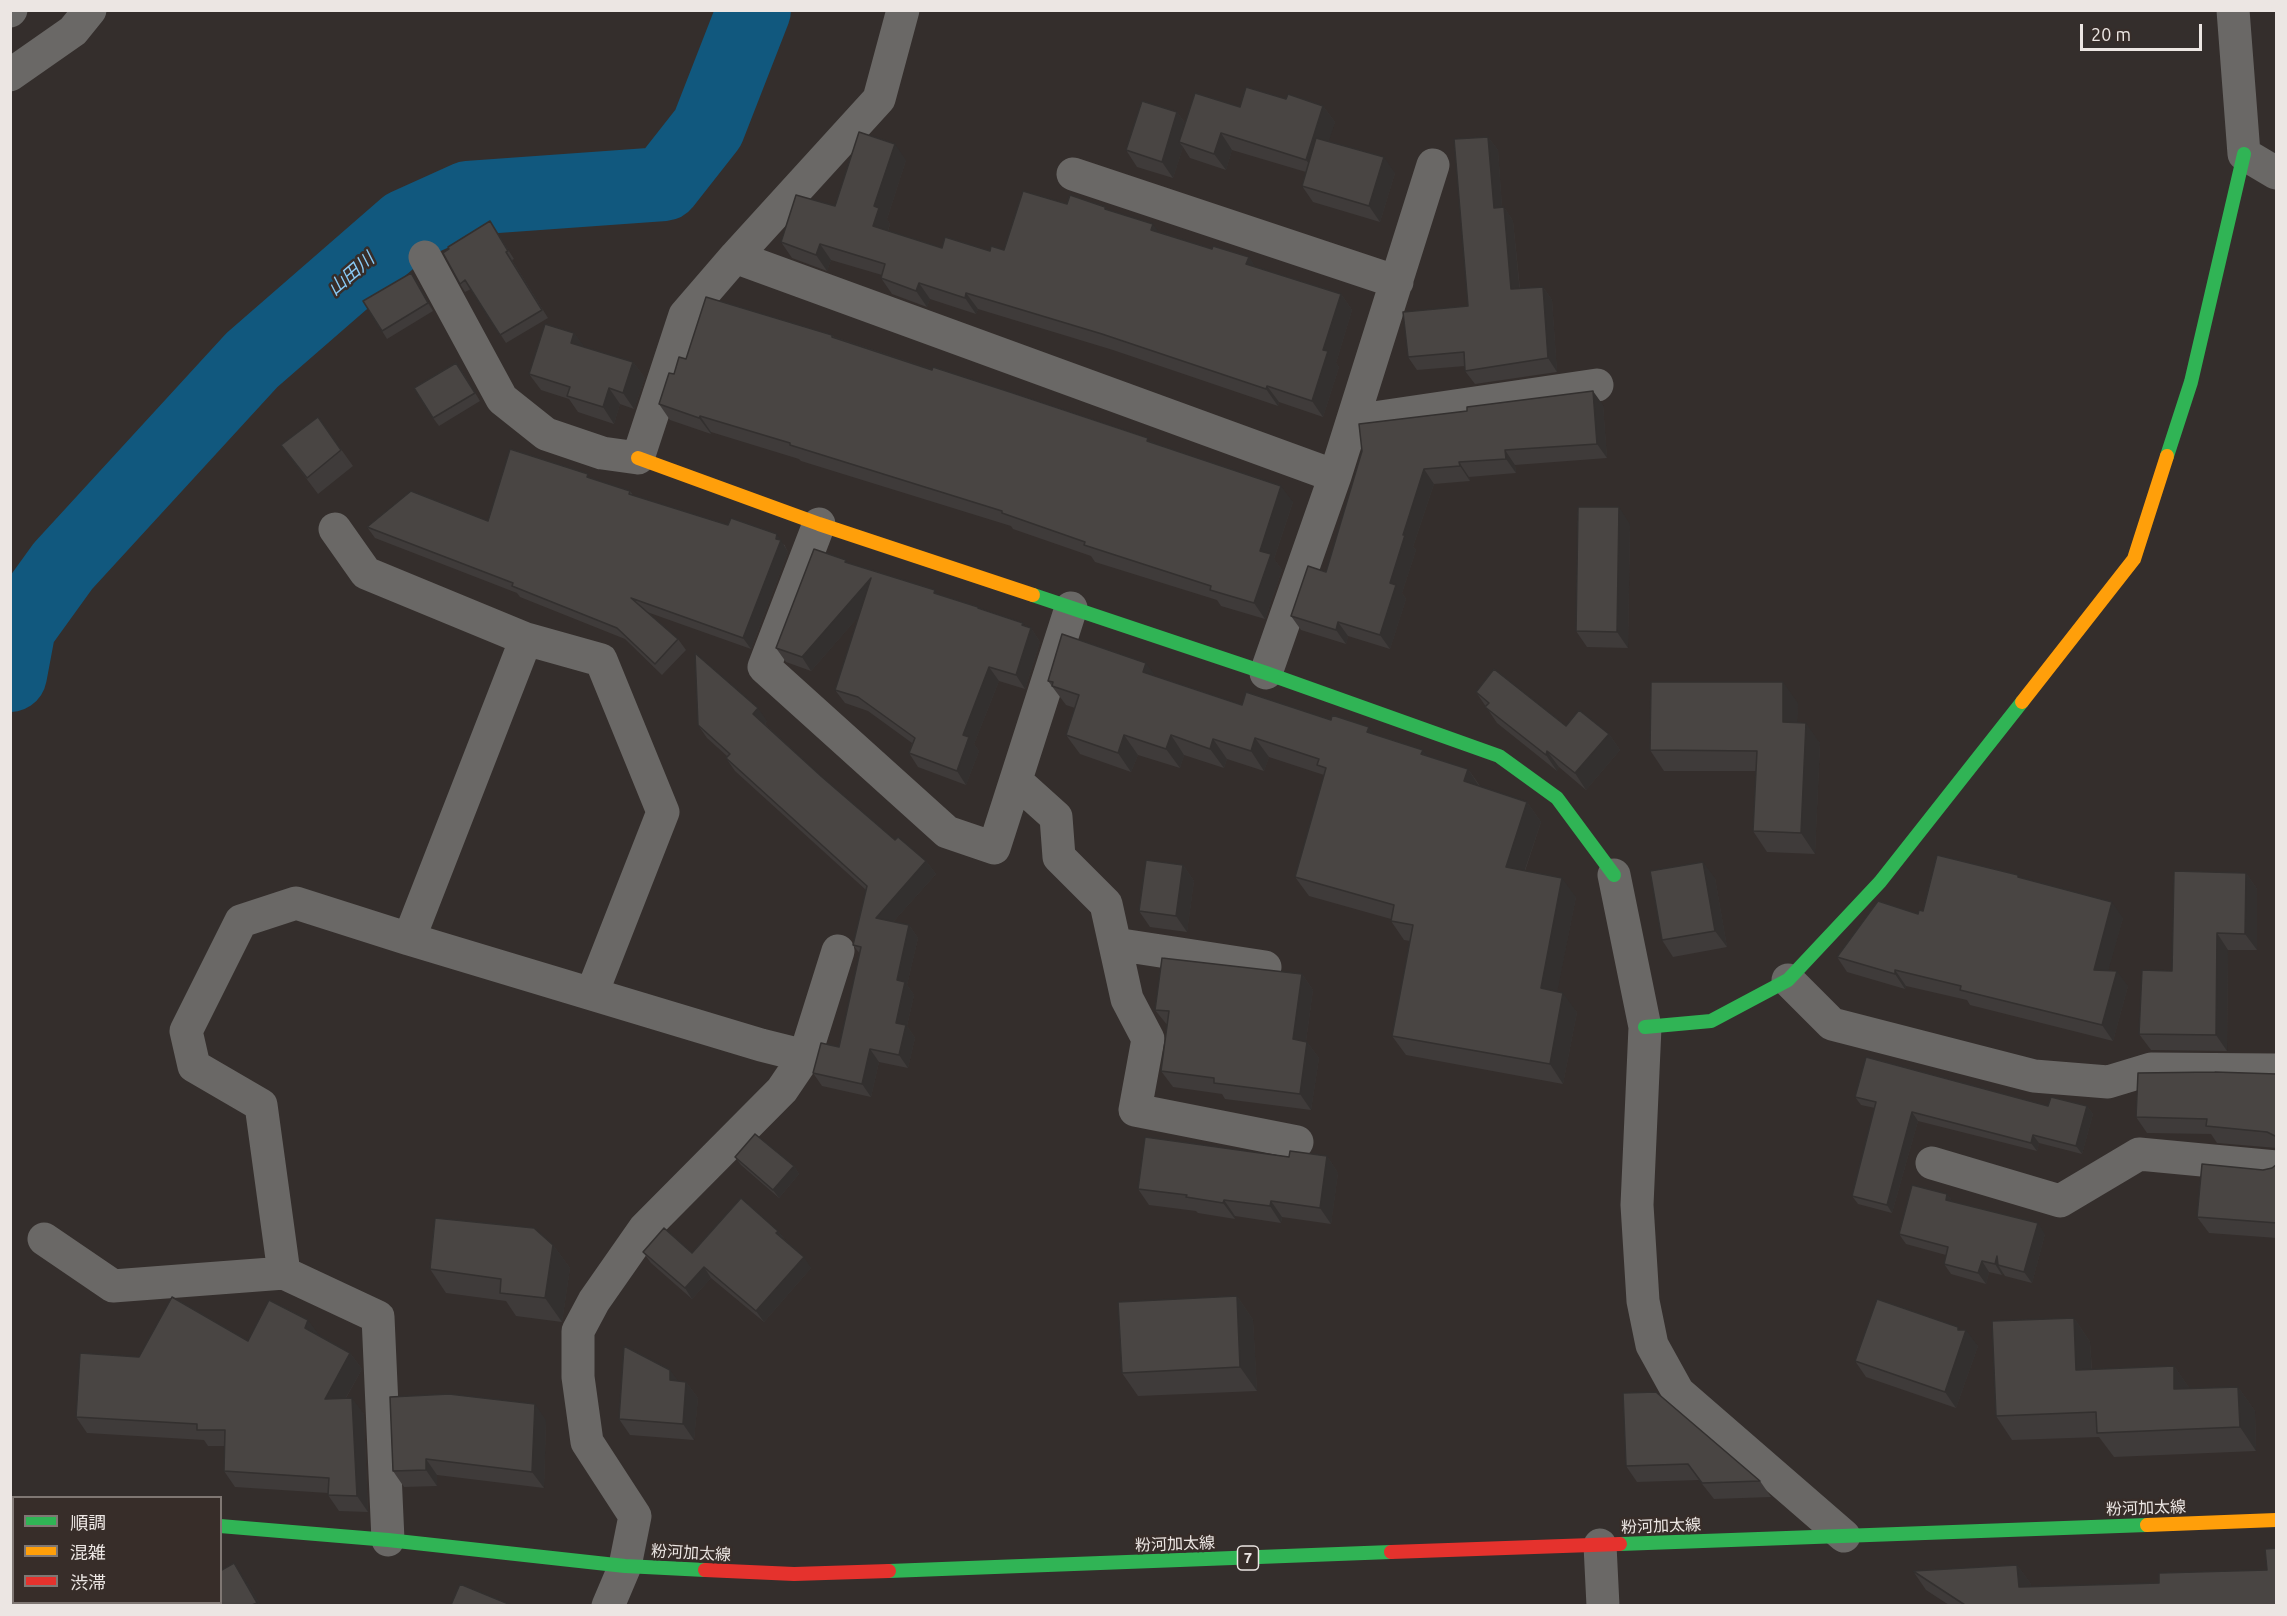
<!DOCTYPE html>
<html>
<head>
<meta charset="utf-8">
<style>
  body { margin:0 }
  #map { position:relative; width:2287px; height:1616px; overflow:hidden; background:#342e2c; font-family:Ubuntu,"Noto Sans JP",sans-serif }
  canvas { display:block }
  .frame { position:absolute; inset:0; border:12px solid #ece6e3; pointer-events:none }
  .legend { position:absolute; left:12px; top:1496px; width:210px; height:108px; box-sizing:border-box; background:#372d29; border:2px solid #7f7773; margin:0; padding:8px 10px; list-style:none; font-size:18px; color:#ece6e3 }
  .legend li { display:flex; align-items:center; gap:12px; height:30px }
  .legend b { width:30px; border:2px solid #7f7773 }
  .scale { position:absolute; left:2080px; top:24px; width:122px; height:27px; box-sizing:border-box; border:3px solid #ece6e3; border-top:0; padding-left:8px; font-size:18px; line-height:21px; white-space:nowrap; color:#ece6e3; -webkit-text-stroke:4px #372d29; paint-order:stroke }
</style>
</head>
<body>
<div id="map">
<canvas width="2287" height="1616"></canvas>
<div class="frame"></div>
<ul class="legend">
<li><b style="height:8px;background:#30b455"></b>順調</li>
<li><b style="height:8px;background:#ff9f0a"></b>混雑</li>
<li><b style="height:8px;background:#e5322d"></b>渋滞</li>
</ul>
<div class="scale">20 m</div>
</div>
<script>
const ctx = document.querySelector('canvas').getContext('2d');
ctx.lineJoin = 'round';
const shape = rows => new Path2D(rows.map(r => 'M' + r).join(''));
function stroke(path, color, width, dash) { ctx.strokeStyle = color; ctx.lineWidth = width; ctx.lineCap = dash ? 'butt' : 'round'; ctx.setLineDash(dash || []); ctx.stroke(path); }
function fillPath(path, color) { ctx.fillStyle = color; ctx.fill(path, 'evenodd'); }
function write(font, color, halo, rows, align = 'center') {
  ctx.font = font + ' Ubuntu,"Noto Sans JP",sans-serif'; ctx.lineWidth = 5; ctx.setLineDash([]); ctx.textBaseline = 'middle'; ctx.strokeStyle = halo; ctx.fillStyle = color; for (const [text, x, y, turn = 0] of rows) {
    ctx.save(); ctx.translate(x, y); ctx.rotate((+turn || 0) * Math.PI / 180); ctx.textAlign = isNaN(turn) ? turn : align; if (halo) ctx.strokeText(text, 0, 0); ctx.fillText(text, 0, 0); ctx.restore();
  }
}
stroke(shape([
  [10,675,19,627,63,566,252,360,406,226,468,198,664,184,708,128,754,10]
]), '#11587e', 74);
stroke(shape([
  [2233,10,2244,154,2276,173],
  [10,11,11,10],
  [10,75,73,31,90,10],
  [1073,174,1397,282],
  [425,257,502,399,546,434,602,453,638,458,685,315,735,257,879,99,903,10],
  [735,257,1335,476],
  [1353,421,1597,385],
  [819,524,764,667,947,832,994,848,1071,608],
  [335,529,366,573,526,639,601,660,663,812,592,993],
  [1266,673,1335,476,1433,165],
  [1016,781,1056,817,1059,857,1106,904,1127,999,1148,1039,1135,1110,1297,1142],
  [1614,875,1645,1027,1637,1205,1643,1301,1652,1345,1678,1392,1844,1536],
  [409,939,761,1045,805,1056,782,1090,645,1228,594,1301,578,1331,578,1377,587,1442,635,1516,625,1566,608,1606],
  [1115,944,1265,967],
  [1788,980,1832,1024,2034,1076,2108,1082,2151,1069,2276,1070],
  [805,1056,838,951],
  [1932,1163,2060,1201,2139,1154,2276,1167],
  [44,1239,113,1286,284,1273,378,1317,388,1540],
  [284,1273,261,1105,194,1066,186,1031,241,921,296,903,409,939,526,639],
  [1600,1545,1603,1606],
  [24,1606,26,1602]
]), '#6a6866', 33);
stroke(shape([
  [2167,456,2191,382,2244,154],
  [1033,595,1266,673,1499,756,1557,798,1614,875],
  [1645,1027,1711,1021,1788,980,1880,882,2022,702],
  [220,1526,388,1540,625,1566,705,1570],
  [1620,1544,2147,1525],
  [889,1571,1391,1552]
]), '#30b455', 14);
stroke(shape([
  [638,458,819,524,1033,595],
  [2022,702,2134,559,2167,456],
  [10,1507,14,1507],
  [2147,1525,2276,1520]
]), '#ff9f0a', 14);
stroke(shape([
  [1391,1552,1620,1544],
  [705,1570,794,1574,889,1571]
]), '#e5322d', 14);
fillPath(shape([
  [1286,99,1323,106,1335,122,1328,141,1395,173,1380,222,1313,202,1302,186,1306,172,1232,150,1226,170,1190,158,1183,147,1173,178,1137,167,1126,150,1177,112,1185,123,1240,107],
  [1488,137,1498,150,1502,207,1504,207,1513,221,1520,289,1543,287,1552,300,1557,372,1475,384,1465,371,1465,366,1417,370,1408,357,1468,306],
  [906,160,887,219,890,224,888,231,942,248,990,251,1004,250,1067,204,1108,210,1159,232,1212,249,1249,257,1255,267,1341,294,1352,310,1336,363,1339,367,1323,417,1279,402,1278,406,1113,350,978,309,976,314,930,299,927,307,892,294,881,278,882,275,831,260,827,271,792,258,781,242],
  [495,229,514,259,512,260,548,318,506,343,471,289,465,292,460,284],
  [411,273,417,281,433,311,387,339,382,331],
  [574,333,584,347,633,362,645,378,634,409,620,404,614,424,578,412,569,399,541,390,529,374],
  [832,335,834,337,1152,442,1293,502,1274,559,1282,570,1265,619,1221,606,1217,600,1095,562,1091,556,1013,529,1011,526,801,461,799,459,711,432,711,434,670,420,659,404,674,374,686,359],
  [462,371,480,401,439,426,433,418],
  [1603,405,1607,458,1515,465,1516,473,1469,477,1470,481,1434,484,1413,547,1416,550,1402,593,1406,599,1390,649,1348,636,1346,644,1301,630,1291,616,1326,572,1362,451],
  [318,417,353,466,318,494,281,445],
  [591,478,630,491,633,495,785,545,785,546,788,552,751,649,647,612,678,639,686,650,662,675,625,639,520,597,517,593,375,538,367,527,488,521],
  [1630,524,1628,648,1587,647,1576,631],
  [848,563,938,594,978,607,980,609,1023,623,1024,626,1031,628,1040,642,1025,689,999,681,974,744,979,751,966,785,918,767,909,753,912,743,868,711,845,703,835,690,858,617,811,671,786,662,776,648],
  [1156,676,1242,705,1374,734,1428,756,1468,769,1480,786,1527,802,1541,822,1525,871,1576,897,1557,991,1577,1012,1563,1084,1406,1055,1392,1036,1410,941,1404,940,1391,921,1391,919,1309,896,1295,877,1324,775,1269,757,1264,771,1227,759,1224,768,1184,755,1180,768,1138,755,1131,772,1080,754,1066,735,1075,708,1066,705,1048,681],
  [1476,692,1566,726,1609,734,1620,750,1586,790,1559,767,1557,771,1497,723],
  [1798,703,1797,722,1820,743,1815,854,1767,852,1753,831,1756,771,1664,771,1650,750],
  [767,721,765,724,822,777,895,840,926,861,936,874,893,922,909,925,918,938,907,985,914,995,907,1026,915,1038,908,1068,879,1062,871,1097,822,1086,813,1073,839,1047,860,954,853,945,866,890,735,771,726,758,727,756,707,738,698,725],
  [1183,865,1194,881,1187,932,1150,927,1139,911],
  [2246,873,2257,889,2257,950,2228,950,2227,1051,2151,1050,2139,1034,2172,971],
  [2020,877,2123,918,2108,970,2128,986,2113,1041,1970,1005,1967,1000,1906,986,1905,989,1847,972,1837,957,1923,911],
  [1715,878,1727,947,1673,957,1662,940],
  [1302,974,1313,990,1306,1041,1307,1042,1319,1058,1311,1110,1225,1099,1222,1094,1173,1087,1161,1071,1168,1026,1155,1010],
  [2277,1074,2277,1148,2217,1143,2211,1134,2147,1133,2136,1117],
  [1855,1097,2048,1106,2087,1106,2093,1114,2082,1154,2039,1143,2037,1151,1918,1121,1892,1213,1858,1204,1852,1196,1875,1108,1861,1105],
  [1327,1156,1338,1173,1331,1224,1282,1217,1281,1223,1235,1216,1235,1219,1198,1213,1196,1211,1149,1205,1138,1189,1289,1157],
  [735,1157,794,1166,799,1174,779,1198,741,1165],
  [2277,1164,2277,1238,2209,1233,2197,1217,2263,1170,2272,1168],
  [1947,1194,1952,1201,2045,1234,2032,1283,2005,1276,2003,1273,2002,1275,1989,1272,1986,1284,1951,1274,1944,1264,1946,1255,1906,1244,1899,1234],
  [778,1231,786,1241,811,1268,764,1322,711,1278,692,1299,651,1263,643,1252,692,1253],
  [553,1245,570,1268,562,1322,516,1316,506,1301,446,1293,430,1269],
  [1237,1296,1253,1320,1257,1391,1138,1396,1122,1373],
  [2074,1318,2090,1342,2092,1370,2174,1366,2190,1389,2238,1387,2255,1411,2256,1451,2114,1457,2099,1437,2012,1440,1996,1416],
  [1960,1330,1978,1346,1956,1408,1866,1377,1855,1361],
  [319,1336,350,1353,362,1369,346,1398,364,1414,368,1512,339,1511,328,1495,328,1493,235,1487,224,1471,224,1446,208,1446,204,1440,87,1433,76,1417,139,1357,248,1341],
  [678,1381,686,1382,698,1398,694,1440,630,1435,619,1419],
  [1623,1393,1760,1481,1771,1497,1714,1499,1699,1480,1637,1482,1626,1466],
  [390,1397,546,1420,544,1488,437,1475,437,1486,404,1487,393,1471],
  [2017,1565,2031,1584,2031,1587,2159,1583,2267,1570,2277,1605,1949,1605,1926,1590,1913,1571]
]), '#3f3b3a');
fillPath(shape([
  [1323,106,1335,122,1318,176,1306,160],
  [1177,112,1189,129,1179,142,1183,147,1173,178,1162,162],
  [1221,133,1232,150,1226,170,1214,154],
  [1488,137,1498,150,1503,222,1494,208],
  [895,144,906,160,887,219,890,224,884,242,873,226,874,206],
  [1384,157,1395,173,1380,222,1369,206],
  [1504,207,1513,221,1521,303,1511,289],
  [1153,224,1164,240,1151,230],
  [820,244,831,260,827,271,816,255],
  [1249,257,1260,274,1246,264],
  [411,273,417,281,433,311,428,303],
  [919,283,930,299,927,307,916,291],
  [1543,287,1552,300,1557,372,1548,358],
  [966,293,978,309,976,314,965,298],
  [1341,294,1352,310,1336,363,1339,367,1323,417,1312,401,1323,350],
  [574,333,586,349,571,343],
  [633,362,645,378,634,409,623,393],
  [1267,386,1279,402,1278,406,1266,389],
  [609,388,620,404,614,424,603,407],
  [1593,391,1603,405,1607,458,1597,444],
  [700,416,711,432,711,434,699,418],
  [1505,450,1515,465,1516,473,1506,459],
  [1459,462,1469,477,1470,481,1460,466],
  [1424,469,1434,484,1413,547,1416,550,1402,593,1406,599,1390,649,1380,635,1390,583,1403,535],
  [1281,486,1293,502,1274,559,1282,570,1265,619,1254,603,1260,551],
  [1619,507,1630,524,1628,648,1617,632],
  [777,534,788,552,751,649,743,638],
  [871,578,880,592,811,671,802,657],
  [1338,622,1348,636,1346,644,1336,630],
  [1023,623,1029,633,1031,628,1040,642,1025,689,1016,675],
  [1146,663,1160,682,1143,672],
  [989,667,999,681,974,744,979,751,966,785,957,771,963,735],
  [1783,682,1798,703,1797,742,1783,722],
  [758,708,767,721,762,727,753,714],
  [1806,723,1820,743,1815,854,1801,833],
  [1369,727,1382,746,1367,732],
  [1609,734,1620,750,1586,790,1575,773],
  [1124,735,1138,755,1131,772,1118,753],
  [1171,735,1184,755,1180,768,1166,749],
  [1255,738,1269,757,1264,771,1251,751],
  [1213,739,1227,759,1224,768,1210,749],
  [1423,750,1437,769,1421,754],
  [1547,751,1559,767,1557,771,1546,755],
  [1468,769,1481,789,1464,781],
  [1527,802,1541,822,1519,887,1506,867],
  [926,861,936,874,885,931,876,918],
  [1703,862,1715,878,1727,947,1715,931],
  [1183,865,1194,881,1187,932,1176,916],
  [2246,873,2257,889,2257,950,2245,934],
  [1562,878,1576,897,1554,1008,1541,988],
  [2112,902,2123,918,2104,986,2094,970],
  [909,925,918,938,907,985,914,995,907,1026,915,1038,908,1068,899,1055,896,1023,897,980],
  [2217,933,2228,950,2227,1051,2216,1035],
  [1895,970,1906,986,1905,989,1895,974],
  [2117,971,2128,986,2113,1041,2102,1025],
  [1302,974,1313,990,1304,1055,1293,1039],
  [1563,993,1577,1012,1563,1084,1550,1064],
  [1307,1042,1319,1058,1311,1110,1300,1094],
  [870,1049,879,1062,871,1097,862,1084],
  [2087,1106,2093,1114,2082,1154,2076,1146],
  [1912,1112,1918,1121,1892,1213,1887,1205],
  [2033,1135,2039,1143,2037,1151,2031,1143],
  [1327,1156,1338,1173,1331,1224,1320,1208],
  [794,1166,799,1174,779,1198,773,1190],
  [1947,1194,1955,1205,1946,1200],
  [1224,1200,1235,1216,1235,1219,1223,1203],
  [1271,1201,1282,1217,1281,1223,1270,1206],
  [2038,1223,2045,1234,2032,1283,2024,1272],
  [778,1231,786,1241,776,1233],
  [553,1245,570,1268,562,1322,545,1298],
  [1997,1256,1998,1265,2003,1273,2002,1275,1995,1264],
  [804,1257,811,1268,764,1322,756,1311],
  [1982,1261,1989,1272,1986,1284,1978,1273],
  [704,1267,711,1278,692,1299,685,1288],
  [1237,1296,1253,1320,1257,1391,1240,1367],
  [2074,1318,2090,1342,2093,1394,2076,1370],
  [308,1320,320,1336,305,1328],
  [1958,1327,1964,1336,1966,1330,1978,1346,1956,1408,1945,1392],
  [350,1353,362,1369,336,1415,325,1399],
  [2174,1366,2190,1389,2174,1389],
  [670,1370,682,1386,670,1380],
  [686,1382,698,1398,694,1440,683,1424],
  [2238,1387,2255,1411,2256,1451,2240,1427],
  [352,1398,364,1414,368,1512,357,1496],
  [535,1404,546,1420,544,1488,532,1472],
  [426,1459,437,1475,437,1486,426,1470],
  [234,1563,250,1587,261,1605,259,1605,257,1603],
  [2017,1565,2031,1584,2033,1605,2019,1587]
]), '#33302f');
const building = shape([
  [1246,87,1286,99,1288,94,1323,106,1306,160,1221,133,1214,154,1179,142,1195,93,1240,107,1246,87],
  [1142,101,1177,112,1162,162,1126,150,1142,101],
  [859,132,895,144,874,206,879,208,873,226,942,248,945,237,990,251,991,246,1004,250,1023,191,1067,204,1070,195,1105,207,1105,209,1153,224,1151,230,1212,249,1213,246,1249,257,1246,264,1341,294,1323,350,1328,351,1312,401,1267,386,1266,389,1102,334,966,293,965,298,919,283,916,291,881,278,885,264,820,244,816,255,781,242,796,195,835,206,859,132],
  [1488,137,1494,208,1504,207,1511,289,1543,287,1548,358,1465,371,1464,352,1408,357,1403,312,1468,306,1454,139,1488,137],
  [1316,138,1384,157,1369,206,1302,186,1316,138],
  [490,221,508,251,506,252,542,310,500,335,465,280,460,284,443,253,449,249,448,247,490,221],
  [411,273,428,303,382,331,363,301,411,273],
  [706,297,832,335,832,337,932,370,933,367,1013,393,1148,438,1147,441,1281,486,1260,551,1271,554,1254,603,1210,590,1211,586,1084,545,1085,542,1002,513,1002,511,790,445,790,443,700,416,699,418,659,404,669,373,674,374,679,357,686,359,706,297],
  [545,324,574,333,571,343,633,362,623,393,609,388,603,407,567,396,570,387,529,374,545,324],
  [456,363,475,393,433,418,414,388,456,363],
  [1593,391,1597,444,1505,450,1506,459,1459,462,1460,466,1424,469,1403,535,1405,535,1390,583,1396,585,1380,635,1338,622,1336,630,1291,616,1308,566,1326,572,1362,451,1359,424,1467,411,1467,407,1593,391],
  [318,417,341,450,307,478,281,445,318,417],
  [510,449,588,474,587,477,630,491,629,494,728,525,731,518,777,534,776,539,781,540,743,638,631,598,678,639,655,664,617,628,512,586,513,583,367,527,411,491,488,521,510,449],
  [1578,507,1619,507,1617,632,1576,631,1578,507],
  [814,549,846,560,845,562,935,590,934,593,978,607,978,608,1023,623,1022,625,1031,628,1016,675,989,667,963,735,969,737,957,771,909,753,915,738,858,697,835,690,871,578,802,657,776,648,814,549],
  [1062,634,1146,663,1143,672,1242,705,1246,692,1331,720,1332,715,1369,727,1367,732,1423,750,1421,754,1468,769,1464,781,1527,802,1506,867,1562,878,1541,988,1563,993,1550,1064,1392,1036,1413,925,1391,921,1394,905,1295,877,1326,768,1317,765,1319,759,1255,738,1251,751,1213,739,1210,749,1171,735,1166,749,1124,735,1118,753,1066,735,1079,695,1052,686,1053,682,1048,681,1062,634],
  [695,653,758,708,753,714,822,777,895,840,898,837,926,861,876,918,909,925,897,980,905,982,896,1023,906,1025,899,1055,870,1049,862,1084,813,1073,821,1043,839,1047,861,947,853,945,867,886,726,758,730,754,698,725,695,653],
  [1494,669,1566,726,1579,710,1609,734,1575,773,1547,751,1546,755,1485,707,1489,703,1476,692,1494,669],
  [1651,682,1783,682,1783,722,1806,723,1801,833,1753,831,1757,751,1650,750,1651,682],
  [1937,855,2018,875,2018,877,2112,902,2094,970,2117,971,2102,1025,1960,990,1961,986,1895,970,1895,974,1837,957,1878,901,1918,914,1919,910,1923,911,1937,855],
  [1146,860,1183,865,1176,916,1139,911,1146,860],
  [1703,862,1715,931,1662,940,1650,871,1703,862],
  [2174,871,2246,873,2245,934,2217,933,2216,1035,2139,1034,2142,970,2172,971,2174,871],
  [1162,958,1302,974,1293,1039,1307,1042,1300,1094,1214,1083,1214,1078,1161,1071,1169,1011,1155,1010,1162,958],
  [1866,1057,2048,1106,2051,1097,2087,1106,2076,1146,2033,1135,2031,1143,1912,1112,1887,1205,1852,1196,1876,1102,1855,1097,1866,1057],
  [2215,1072,2277,1074,2277,1137,2267,1132,2206,1126,2207,1119,2136,1117,2138,1073,2215,1072],
  [755,1134,794,1166,773,1190,735,1157,755,1134],
  [1145,1137,1289,1157,1290,1151,1327,1156,1320,1208,1271,1201,1270,1206,1224,1200,1223,1203,1186,1197,1187,1195,1138,1189,1145,1137],
  [2202,1164,2263,1170,2272,1168,2277,1164,2277,1223,2197,1217,2202,1164],
  [1912,1185,1947,1194,1946,1200,2038,1223,2024,1272,1998,1265,1997,1256,1995,1264,1982,1261,1978,1273,1944,1264,1948,1247,1899,1234,1912,1185],
  [741,1198,778,1231,776,1233,804,1257,756,1311,704,1267,685,1288,643,1252,664,1228,692,1253,741,1198],
  [435,1218,534,1228,553,1245,545,1298,500,1293,501,1279,430,1269,435,1218],
  [1237,1296,1240,1367,1122,1373,1118,1302,1237,1296],
  [172,1297,248,1341,269,1300,308,1320,305,1328,350,1353,325,1399,352,1398,357,1496,328,1495,329,1478,224,1471,225,1430,197,1430,197,1424,76,1417,80,1353,139,1357,172,1297],
  [1877,1299,1958,1327,1958,1330,1966,1330,1945,1392,1855,1361,1877,1299],
  [2074,1318,2076,1370,2174,1366,2174,1389,2238,1387,2240,1427,2097,1433,2096,1412,1996,1416,1992,1321,2074,1318],
  [624,1346,670,1370,670,1380,686,1382,683,1424,619,1419,624,1346],
  [1656,1392,1760,1481,1702,1483,1688,1464,1626,1466,1623,1393,1656,1392],
  [449,1394,535,1404,532,1472,426,1459,426,1470,393,1471,390,1397,449,1394],
  [2277,1548,2277,1605,1965,1605,1913,1571,2017,1565,2019,1587,2159,1583,2159,1573,2267,1570,2265,1549,2277,1548],
  [234,1563,257,1603,252,1605,162,1605,167,1602,220,1602,220,1571,234,1563],
  [460,1584,511,1605,451,1605,460,1584]
]);
fillPath(building, '#494543');
stroke(building, '#33302f', 1.5);
for (const [x, y, w] of [
  [1248,1558,21]
]) { const box = new Path2D(); box.roundRect(x - w / 2, y - 12, w, 24, 4.5); ctx.fillStyle = '#372d29'; ctx.fill(box); stroke(box, '#ece6e3', 1.5); }
write('bold 15px', '#ece6e3', null, [
  ["7",1248,1558]
]);
write('16px', '#ece6e3', '#372d29', [
  ["粉河加太線",2146,1508,-2],
  ["粉河加太線",1661,1526,-2],
  ["粉河加太線",1175,1544,-2],
  ["粉河加太線",691,1553,3]
]);
write('italic 18px', '#8acbf7', '#372d29', [
  ["山田川",351,274,-41]
]);
</script>
</body>
</html>
